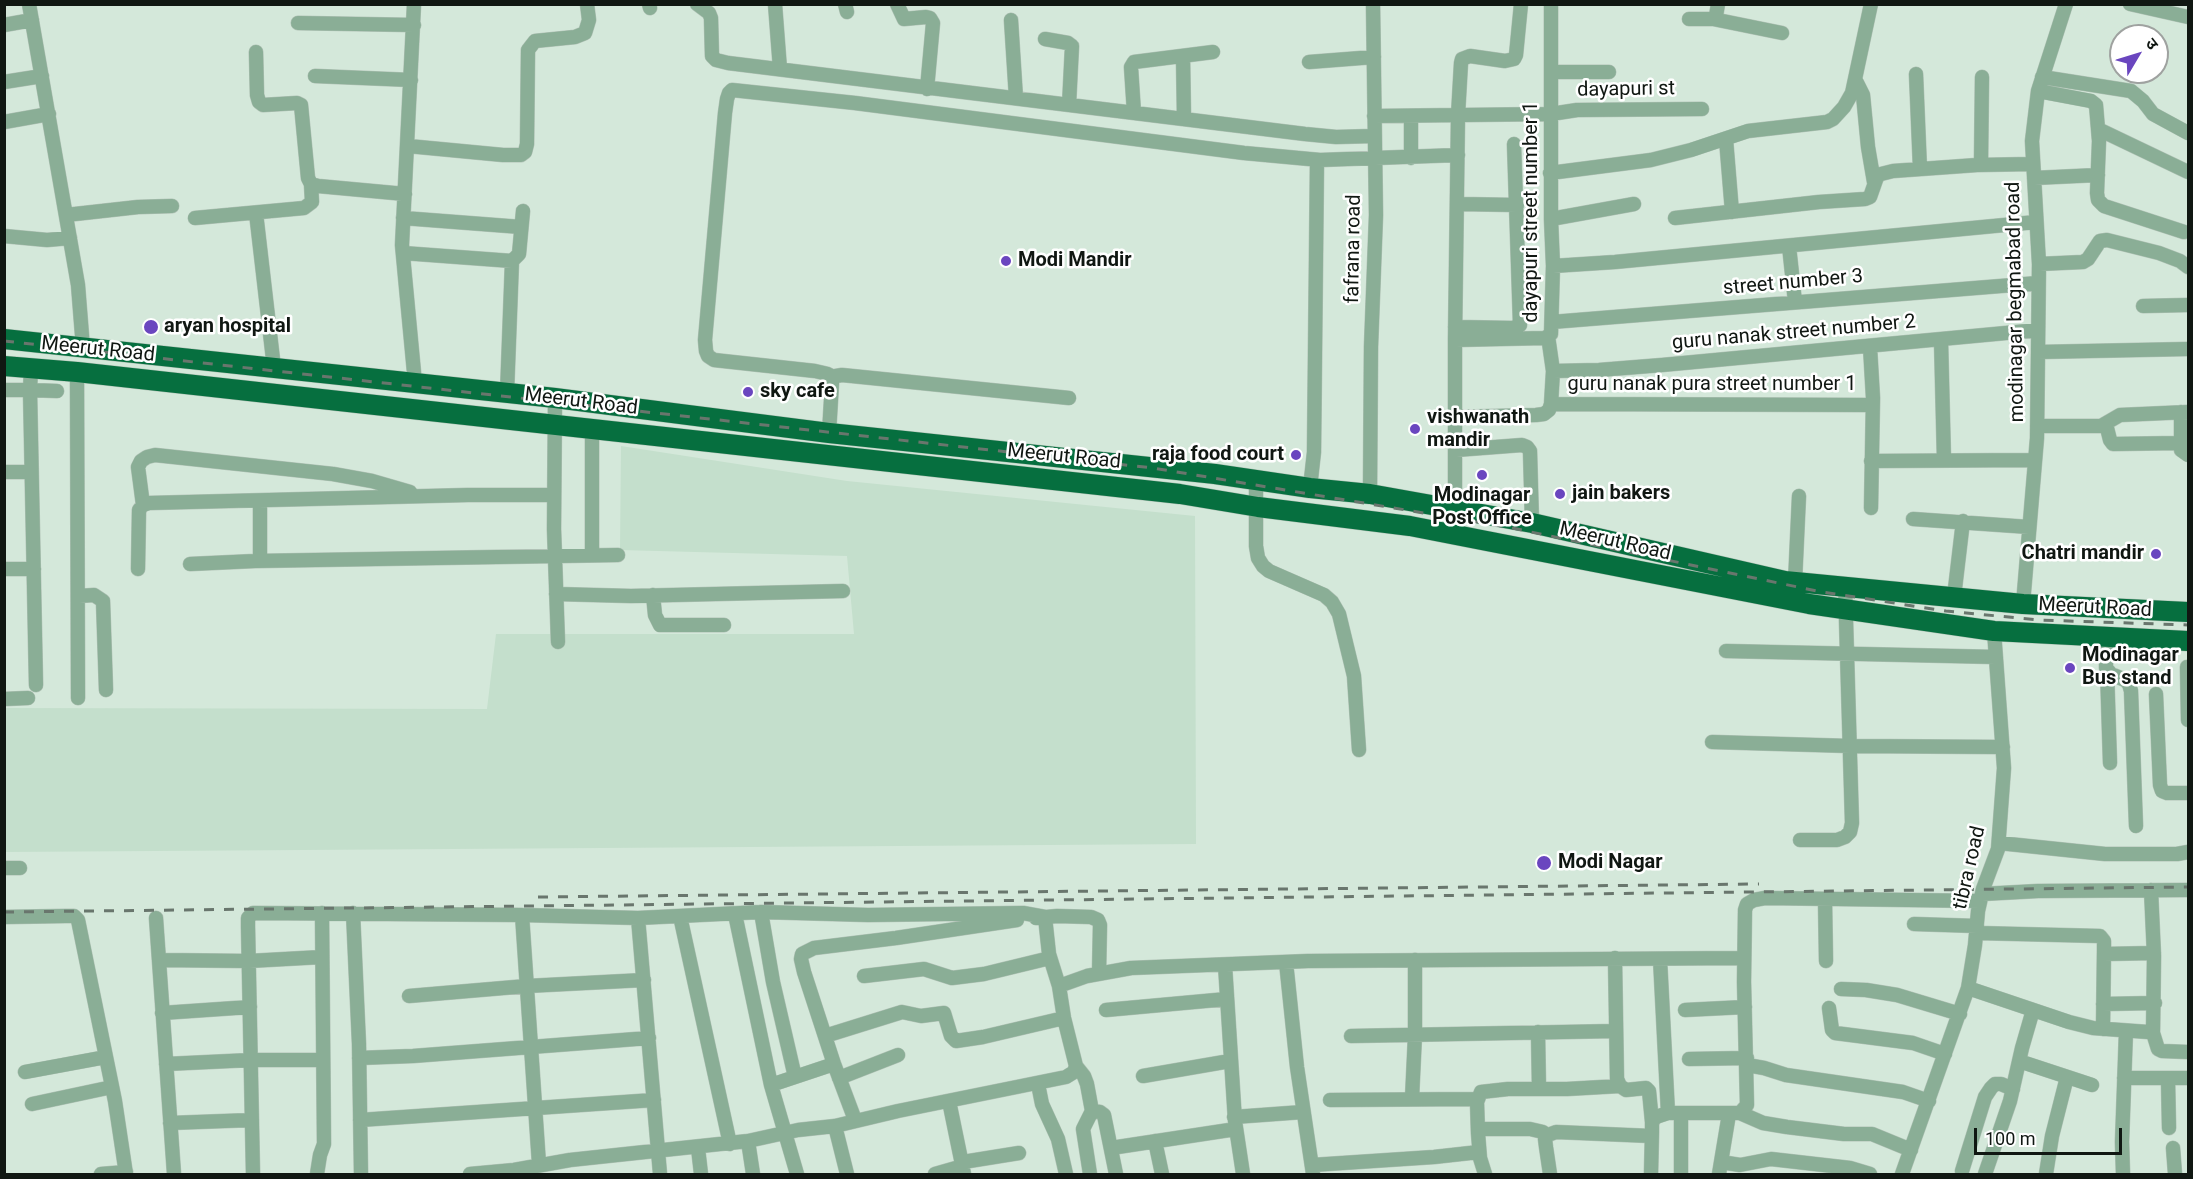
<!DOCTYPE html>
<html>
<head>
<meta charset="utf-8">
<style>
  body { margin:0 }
  #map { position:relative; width:2193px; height:1179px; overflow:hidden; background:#d4e8da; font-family:Roboto,"Noto Sans Devanagari",sans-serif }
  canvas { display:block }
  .frame { position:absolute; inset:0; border:6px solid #101712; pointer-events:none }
  .north { position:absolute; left:2109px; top:24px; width:60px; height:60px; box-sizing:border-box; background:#fff; border:2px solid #9fa2a0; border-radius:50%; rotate:52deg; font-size:16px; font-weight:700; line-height:24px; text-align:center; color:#101712 }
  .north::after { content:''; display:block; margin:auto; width:21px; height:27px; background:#6a46bf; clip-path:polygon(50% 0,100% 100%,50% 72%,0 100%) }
  .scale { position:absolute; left:1974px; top:1128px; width:148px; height:27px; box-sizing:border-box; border:3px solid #101712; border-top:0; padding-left:8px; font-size:18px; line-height:21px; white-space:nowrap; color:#101712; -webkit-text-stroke:4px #fff; paint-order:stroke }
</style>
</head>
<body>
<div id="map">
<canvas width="2193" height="1179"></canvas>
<div class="frame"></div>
<div class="north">उ</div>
<div class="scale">100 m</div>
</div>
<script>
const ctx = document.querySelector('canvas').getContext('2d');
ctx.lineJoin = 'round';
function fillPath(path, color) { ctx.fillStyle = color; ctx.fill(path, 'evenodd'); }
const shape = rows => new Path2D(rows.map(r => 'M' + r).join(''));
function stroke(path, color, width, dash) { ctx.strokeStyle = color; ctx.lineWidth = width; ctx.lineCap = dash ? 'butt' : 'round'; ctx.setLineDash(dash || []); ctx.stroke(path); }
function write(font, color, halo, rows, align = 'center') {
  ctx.font = font + ' Roboto,sans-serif'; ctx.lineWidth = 5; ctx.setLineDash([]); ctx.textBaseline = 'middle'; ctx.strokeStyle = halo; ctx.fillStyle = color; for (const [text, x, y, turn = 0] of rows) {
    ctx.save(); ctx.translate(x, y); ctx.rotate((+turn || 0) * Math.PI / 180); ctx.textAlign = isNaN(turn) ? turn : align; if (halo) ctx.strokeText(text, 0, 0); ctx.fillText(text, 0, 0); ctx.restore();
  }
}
fillPath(shape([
  [621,446,847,481,1195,516,1196,844,5,852,4,708,487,709,496,634,854,634,847,556,620,550]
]), '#c4dfcc');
const minor = shape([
  [29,4,78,285,83,348],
  [414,4,402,245,415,383],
  [649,4,650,8],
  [697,4,709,13,711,18,712,56,716,60,728,63,1305,134,1336,137,1374,136],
  [775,4,780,69],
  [845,4,847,12],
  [897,4,904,19,926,17,930,18,933,23,927,89],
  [2130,4,2188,17],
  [1689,19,1713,19,1716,16,1718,4],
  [1713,19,1782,33],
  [1011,20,1016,98],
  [298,23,414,25],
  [4,25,32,20],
  [1045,39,1068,43,1072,46,1069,105],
  [256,52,257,95,259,102,263,105,297,103,301,105,308,178,311,184,318,186,405,194],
  [1183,56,1184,119],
  [1309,62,1374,57],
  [1552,72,1609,72],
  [1916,74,1920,169],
  [315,76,411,80],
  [2042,77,2131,91,2143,101,2153,114,2188,133],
  [1855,79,1863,95,1868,147,1874,182],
  [4,82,42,76],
  [2038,91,2091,101,2096,105,2099,141,2097,193,2098,200,2104,206,2184,232],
  [1134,113,1131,67,1134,62,1213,52],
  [1374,116,1551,114,1577,110,1702,109],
  [4,122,49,114],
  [2098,129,2188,172],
  [1726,139,1732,212],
  [408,146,503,155,521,155,525,152,527,144,528,50,535,41,575,37,585,33,589,20,587,4],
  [1411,158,1411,116],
  [1981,164,1982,77],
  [1550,173,1651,160,1691,150,1748,131,1827,122,1833,119,1844,107,1852,93,1871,4],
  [2034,178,2098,175],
  [1458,204,1517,205],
  [256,213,274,368],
  [66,215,138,207,172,206],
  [195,218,304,208,312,202,311,184],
  [403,218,521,227],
  [1675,218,1819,202,1865,199,1870,197,1877,177,1881,174,1893,171,1977,165,2033,164],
  [1551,219,1634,204],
  [4,236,47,240,70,238],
  [1789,246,1795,302],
  [403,253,512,261,519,254,523,211],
  [2039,264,2083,262,2088,259,2100,241,2107,240,2159,253,2180,261,2188,267],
  [1553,266,1615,262,2036,222],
  [2143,306,2188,305],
  [1552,322,2038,283],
  [1455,327,1513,328,1520,325,1514,144],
  [1455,340,1458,115,1461,63,1462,59,1470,56,1505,61,1514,59,1516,55,1521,4],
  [1941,340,1944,461],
  [1870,347,1873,398,1871,508],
  [2038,352,2188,349],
  [1553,371,1599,370,1662,365,2038,330],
  [77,372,78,698],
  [830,377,842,375,1069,398],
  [4,390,30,390,31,368],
  [507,393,512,261],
  [555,398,554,529,558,642],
  [1551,404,1872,405],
  [2181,412,2181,450,2188,455],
  [1455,417,1536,415,1544,414,1549,410,1551,404,1553,371,1548,336],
  [2106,424,2110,440,2113,444,2180,443],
  [2037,426,2101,426,2120,415,2188,412],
  [592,428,592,555],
  [829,433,832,383,828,374,815,371,714,360,708,356,706,351,705,340,725,113,727,99,729,93,732,90,855,103,1244,153,1320,160,1458,155],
  [1456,450,1522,445,1527,447,1530,451,1532,523],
  [1871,461,2035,460],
  [4,472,31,472],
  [1256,480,1256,546,1258,558,1263,566,1269,571,1324,595,1332,602,1339,614,1354,676,1359,750],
  [1310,488,1314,452,1317,160],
  [1370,494,1371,347,1376,215,1373,4],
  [143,505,138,467,141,461,147,457,155,455,333,474,372,481,410,492],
  [1455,509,1455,340,1545,338,1551,334,1553,266,1551,219,1551,4],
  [1913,519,2029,527],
  [255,561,618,555],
  [190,564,255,561,260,558,260,501],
  [4,569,34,569],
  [138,569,139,510,143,505,149,503,468,495,554,495],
  [1795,582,1799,496],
  [556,594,631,596,843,591],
  [653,595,655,615,660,625,724,625],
  [79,596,94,595,103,601,106,690],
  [1954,597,1963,521],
  [2023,604,2037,438,2039,264,2032,141,2038,91,2066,4],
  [2106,637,2106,668,2111,674,2125,680,2129,684,2131,691,2136,826],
  [1726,651,1996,657],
  [2187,667,2188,720],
  [2107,670,2110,763],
  [36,685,30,390,57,391],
  [2156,694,2160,785,2162,791,2167,793,2188,793],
  [4,699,28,698],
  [1712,742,1850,746,2003,747],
  [1800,840,1837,840,1845,837,1850,832,1852,823,1845,586],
  [1999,843,2105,854,2177,854,2188,852],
  [4,868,20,868],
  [2151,890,2154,956,2153,1033],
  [1982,894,2038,891,2188,890],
  [1825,899,1826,961],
  [761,912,773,982,795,1077],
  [353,913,359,1044,361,1174],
  [735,914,771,1085,797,1174],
  [522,915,539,1164],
  [680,916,730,1144],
  [4,917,66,916,74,916,78,920,115,1101,126,1174],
  [156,918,174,1174],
  [638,918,660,1174],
  [1036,918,1057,916,1091,917,1098,920,1100,925,1099,974],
  [1914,924,1977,926],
  [1977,933,2100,936,2104,941,2104,950,2103,1029],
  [2104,954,2154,953],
  [1615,958,1617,1079,1620,1086,1626,1090,1646,1088,1649,1091,1652,1122],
  [1660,959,1668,1113],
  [159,960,249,961,322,957],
  [1286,962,1297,1067,1313,1174],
  [1225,965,1235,1121,1243,1174],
  [864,976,924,969,952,978,984,974,1050,958],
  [1968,988,2069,1022,2093,1028,2148,1032,2153,1033,2158,1049,2162,1051,2188,1052],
  [1841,989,1866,990,1897,995,1960,1014],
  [409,996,527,986,644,980],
  [2103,1004,2155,1003],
  [1829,1008,1832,1030,1835,1033,1913,1043,1945,1054],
  [1106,1010,1227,999],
  [1685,1010,1745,1007],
  [162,1013,250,1007],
  [1538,1032,1539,1089],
  [825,1036,902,1012,921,1016,944,1013,951,1036,956,1041,983,1037,1064,1018],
  [1351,1036,1616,1031],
  [359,1058,413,1056,649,1038],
  [1689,1059,1747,1058],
  [2019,1061,2092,1085],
  [166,1064,251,1060,323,1060],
  [1747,1065,1764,1068,1786,1075,1903,1092,1929,1101],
  [1076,1066,1084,1076,1087,1084,1092,1111,1083,1129,1090,1174],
  [25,1072,106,1057],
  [1143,1076,1230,1061],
  [839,1078,898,1055],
  [2124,1078,2188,1078],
  [2168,1079,2169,1128],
  [1038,1084,1042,1104,1058,1139,1066,1174],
  [771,1085,834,1064],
  [1412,1098,1415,1035,1415,960],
  [1330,1100,1477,1099],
  [949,1101,964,1174],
  [32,1104,112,1087],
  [1092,1111,1100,1112,1104,1115,1116,1174],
  [1740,1113,1763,1123,1787,1127,1844,1134,1872,1134,1911,1150],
  [1234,1117,1303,1112],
  [360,1120,654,1100],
  [855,1120,834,1064,804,972,801,959,802,954,814,948,896,938,1017,920],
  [170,1123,252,1120],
  [835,1126,847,1174],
  [1478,1129,1530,1129,1543,1132,1547,1137],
  [748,1141,753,1174],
  [1155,1141,1162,1174],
  [698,1148,701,1174],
  [1111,1148,1236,1129],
  [2173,1148,2175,1174],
  [963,1162,1019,1153],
  [1721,1162,1740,1165,1771,1159,1850,1168,1870,1174],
  [1312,1165,1434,1157,1479,1152],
  [1962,1171,1985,1097,1991,1088,1995,1084,2001,1084,2013,1089],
  [101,1174,126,1172],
  [253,1174,248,926,248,918,253,913,522,915,638,918,761,912,868,915,1023,913,1045,917,1049,954,1059,986],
  [317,1174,320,1155,324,1144,322,913],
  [470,1174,514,1170,570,1160,748,1141,798,1130,835,1126,898,1111,1066,1077,1074,1072,1076,1066,1064,1018,1059,986,1087,976,1131,968,1308,961,1744,958],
  [935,1174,963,1166],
  [1485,1174,1480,1158,1478,1133,1477,1102,1481,1092,1508,1089,1567,1089,1620,1086],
  [1550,1174,1546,1147,1545,1139,1548,1135,1556,1132,1651,1136],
  [1651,1174,1652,1132,1652,1122,1656,1117,1668,1113,1740,1113,1747,1105,1744,982,1745,910,1747,904,1754,900,1765,898,1980,901],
  [1681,1174,1681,1113],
  [1719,1174,1729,1114],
  [1902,1174,1968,988,1975,945,1978,911,1983,889,1998,849,2004,768,1994,631],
  [1985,1174,2010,1101,2022,1048,2033,1010],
  [2046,1174,2052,1136,2067,1077],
  [2123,1174,2122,1142,2126,1031]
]);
const highway = shape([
  [4,339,555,398,829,433,1215,474,1310,488,1370,494,1532,523,1785,581,2023,604,2188,612],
  [4,366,77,372,1180,494,1258,507,1410,526,1809,604,1994,631,2188,641]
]);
stroke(minor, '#b1c2b6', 15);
stroke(highway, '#b1c2b6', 21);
stroke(minor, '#8aae96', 14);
stroke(highway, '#066f3f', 20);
stroke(shape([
  [4,341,1153,468,1502,526,1822,592,1946,611,2039,620,2188,625],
  [538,897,1759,884],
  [4,912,2188,887]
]), '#69766d', 3, [10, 10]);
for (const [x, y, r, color] of [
  [1006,261,6,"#6a46bf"],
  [151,327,8,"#6a46bf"],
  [748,392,6,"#6a46bf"],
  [1415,429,6,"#6a46bf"],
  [1296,455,6,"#6a46bf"],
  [1482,475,6,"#6a46bf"],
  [1560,494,6,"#6a46bf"],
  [2156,554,6,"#6a46bf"],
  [2070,668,6,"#6a46bf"],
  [1544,863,8,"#6a46bf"]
]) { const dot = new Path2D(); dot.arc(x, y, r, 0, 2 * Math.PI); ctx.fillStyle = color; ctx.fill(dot); stroke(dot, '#fff', 2); }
write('20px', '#101712', '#fff', [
  ["dayapuri st",1626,90,-1],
  ["dayapuri street number 1",1532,212,-90],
  ["fafrana road",1354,249,-89],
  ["street number 3",1793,283,-5],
  ["modinagar begmabad road",2016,302,-91],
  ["guru nanak street number 2",1794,333,-5],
  ["Meerut Road",98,350,6],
  ["guru nanak pura street number 1",1712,385],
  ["Meerut Road",581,402,7],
  ["Meerut Road",1064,457,6],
  ["Meerut Road",1615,542,13],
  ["Meerut Road",2095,608,3],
  ["tibra road",1970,868,-77]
]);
write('bold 20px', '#101712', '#fff', [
  ["Modi Mandir",1018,261],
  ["aryan hospital",164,327],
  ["sky cafe",760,392],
  ["vishwanath",1427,418],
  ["mandir",1427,441],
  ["raja food court",1284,455,"right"],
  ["jain bakers",1572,494],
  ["Modinagar",1482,496,"center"],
  ["Post Office",1482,519,"center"],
  ["Chatri mandir",2144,554,"right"],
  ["Modinagar",2082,656],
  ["Bus stand",2082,679],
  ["Modi Nagar",1558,863]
], 'left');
</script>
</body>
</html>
